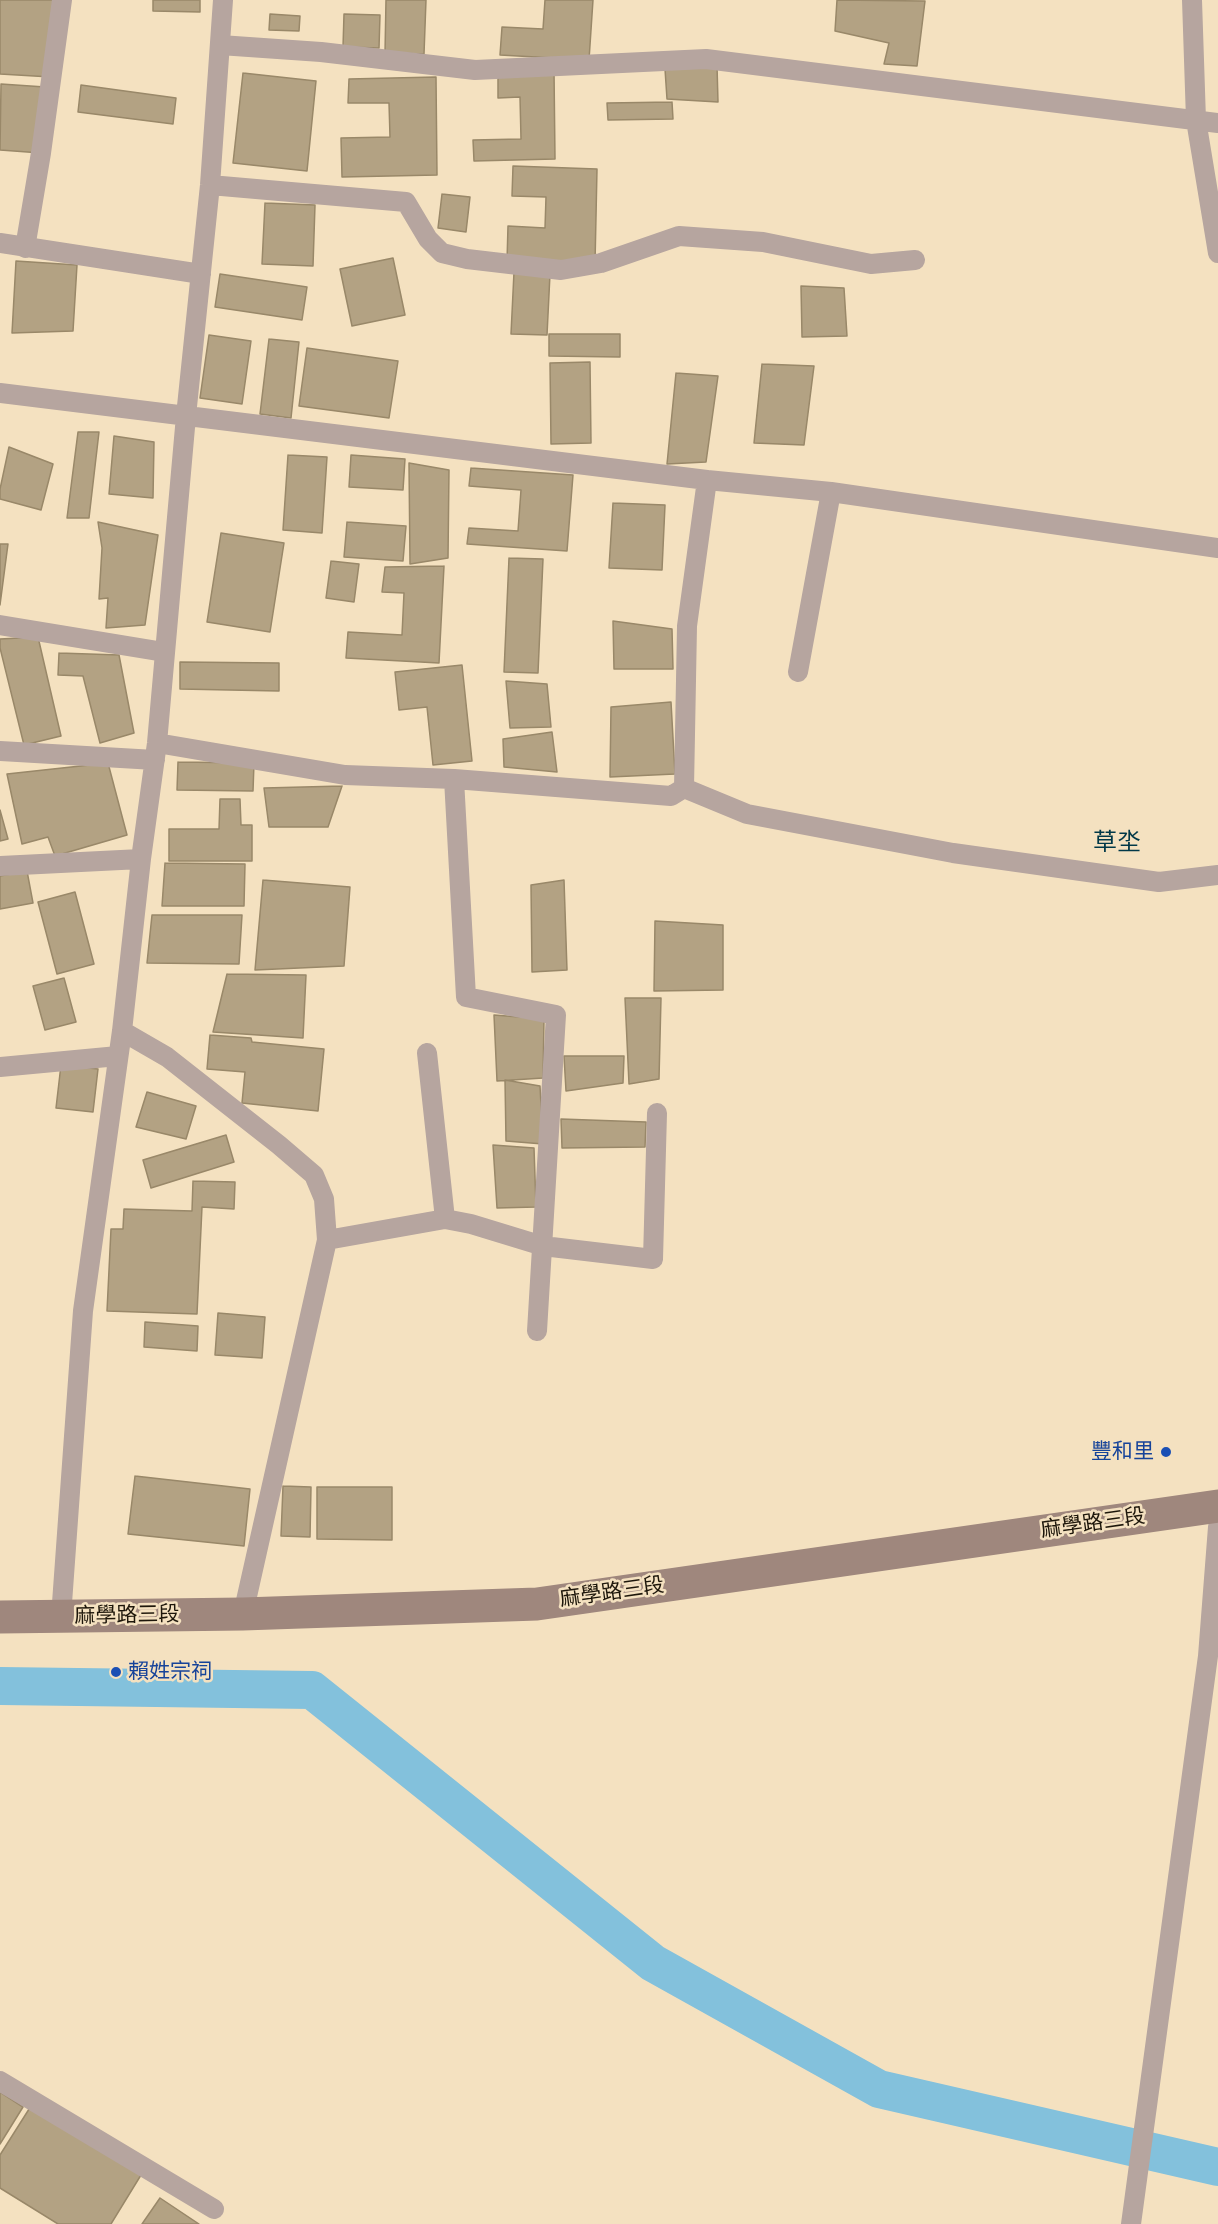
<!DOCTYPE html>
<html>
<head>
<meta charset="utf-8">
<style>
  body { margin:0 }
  canvas { display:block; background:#f4e1c0 }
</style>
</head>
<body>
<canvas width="1218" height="2224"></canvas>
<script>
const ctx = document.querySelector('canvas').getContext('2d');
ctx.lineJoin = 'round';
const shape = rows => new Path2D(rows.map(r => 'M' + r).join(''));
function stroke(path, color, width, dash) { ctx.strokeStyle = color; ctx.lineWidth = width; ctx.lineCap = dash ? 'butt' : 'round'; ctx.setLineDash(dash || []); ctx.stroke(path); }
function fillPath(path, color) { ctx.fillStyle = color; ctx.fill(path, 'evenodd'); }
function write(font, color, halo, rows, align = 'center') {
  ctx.font = font + ' Signika,"Noto Sans TC",sans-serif'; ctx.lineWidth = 5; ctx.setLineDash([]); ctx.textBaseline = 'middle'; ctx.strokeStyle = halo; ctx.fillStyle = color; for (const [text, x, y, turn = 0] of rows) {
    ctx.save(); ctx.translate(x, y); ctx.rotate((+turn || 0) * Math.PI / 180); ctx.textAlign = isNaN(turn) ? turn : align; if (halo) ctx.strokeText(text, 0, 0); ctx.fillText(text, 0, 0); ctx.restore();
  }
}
stroke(shape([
  [0,1686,312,1690,653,1963,879,2089,1218,2167]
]), '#83c1dc', 38);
const building = shape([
  [0,0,53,0,51,77,0,74,0,0],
  [153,0,200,0,200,12,153,11,153,0],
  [386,0,426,0,424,54,385,53,386,0],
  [545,0,593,0,589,60,500,55,502,27,543,29,545,0],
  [837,0,925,1,917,66,884,64,889,43,835,31,837,0],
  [270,14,300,16,299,31,269,30,270,14],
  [344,14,380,15,379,48,343,47,344,14],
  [717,65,718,102,667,99,665,69,717,65],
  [554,70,555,159,474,161,473,140,521,139,520,97,498,98,498,71,554,70],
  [243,73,316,81,307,171,233,163,243,73],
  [436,77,437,175,342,177,341,138,390,137,389,103,348,103,349,79,436,77],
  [1,84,45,87,41,153,0,150,1,84],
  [81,85,176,98,173,124,78,112,81,85],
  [672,102,673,119,608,120,607,103,672,102],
  [513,166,597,169,595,264,507,261,508,226,545,228,546,197,512,196,513,166],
  [442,194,470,197,466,232,438,228,442,194],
  [265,203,315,205,313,266,262,264,265,203],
  [393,258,405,315,352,326,340,269,393,258],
  [16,261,77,265,73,331,12,333,16,261],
  [514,272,550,274,547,335,511,334,514,272],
  [220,274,307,287,302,320,215,307,220,274],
  [801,286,844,288,847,336,802,337,801,286],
  [549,334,620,334,620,357,549,356,549,334],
  [209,335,251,341,242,404,200,398,209,335],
  [269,339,299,342,291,418,260,414,269,339],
  [307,348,398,361,389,418,299,406,307,348],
  [590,362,591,443,551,444,550,363,590,362],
  [762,364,814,366,804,445,754,443,762,364],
  [676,373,718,376,706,462,667,464,676,373],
  [78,432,99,432,89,518,67,518,78,432],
  [114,436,154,442,153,498,109,494,114,436],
  [9,447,53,464,41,510,0,499,0,489,9,447],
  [288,455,327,457,322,533,283,530,288,455],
  [351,455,405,459,403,490,349,487,351,455],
  [409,463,449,470,448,558,410,564,409,463],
  [471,468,573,475,567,551,467,544,469,528,518,531,521,490,469,486,471,468],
  [613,503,665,505,662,570,609,568,613,503],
  [98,522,158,535,145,625,106,628,108,598,99,599,102,548,98,522],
  [347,522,406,526,403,561,344,557,347,522],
  [221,533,284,543,270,632,207,622,221,533],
  [0,544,8,544,0,605,0,544],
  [509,558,543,559,538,673,504,672,509,558],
  [331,561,359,564,354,602,326,598,331,561],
  [444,566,439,663,346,658,348,632,402,635,404,593,382,592,385,567,444,566],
  [613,621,672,629,673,669,614,669,613,621],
  [38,637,61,736,24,745,0,648,0,639,38,637],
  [59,653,119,655,134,733,100,743,83,676,58,675,59,653],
  [180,662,279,663,279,691,180,689,180,662],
  [462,665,472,761,433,765,427,707,399,710,395,672,462,665],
  [506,681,547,684,551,727,510,728,506,681],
  [671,702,675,774,610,777,611,707,671,702],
  [552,732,557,772,504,767,503,739,552,732],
  [178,762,254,763,253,791,177,790,178,762],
  [108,763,127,835,55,856,48,837,22,844,7,774,108,763],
  [342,786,328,827,269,827,264,788,342,786],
  [220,799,240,799,241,825,252,825,252,861,169,861,169,829,219,829,220,799],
  [0,810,8,839,0,841,0,810],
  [165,863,245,864,244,906,162,906,165,863],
  [27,871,33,903,0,909,0,876,27,871],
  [263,880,350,887,344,966,255,970,263,880],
  [564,880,567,970,532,972,531,885,564,880],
  [75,892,94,964,57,974,38,902,75,892],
  [152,915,242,915,239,964,147,963,152,915],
  [655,921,723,925,723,990,654,991,655,921],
  [227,974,306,975,303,1038,213,1032,227,974],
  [64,978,76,1022,45,1030,33,986,64,978],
  [625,998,661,998,659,1079,629,1084,625,998],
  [494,1015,544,1019,543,1078,497,1081,494,1015],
  [210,1035,251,1038,252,1042,324,1049,318,1111,242,1103,245,1072,207,1069,210,1035],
  [564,1056,624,1056,623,1083,566,1091,564,1056],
  [61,1065,98,1069,93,1112,56,1108,61,1065],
  [505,1080,540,1086,543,1144,506,1141,505,1080],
  [147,1092,196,1106,186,1139,136,1127,147,1092],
  [561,1119,646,1122,645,1147,562,1148,561,1119],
  [226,1135,234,1162,151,1188,143,1160,226,1135],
  [493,1145,534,1148,536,1207,497,1208,493,1145],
  [193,1181,235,1182,234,1209,202,1207,197,1314,107,1311,111,1229,123,1229,124,1209,192,1211,193,1181],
  [218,1313,265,1317,262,1358,215,1355,218,1313],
  [145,1322,198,1326,197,1351,144,1347,145,1322],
  [135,1476,250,1489,244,1546,128,1534,135,1476],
  [283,1486,311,1487,310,1537,281,1536,283,1486],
  [317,1487,392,1487,392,1540,317,1539,317,1487],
  [0,2092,23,2107,0,2144,0,2092],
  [31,2106,141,2175,111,2224,58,2224,0,2188,0,2155,31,2106],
  [160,2198,199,2224,142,2224,160,2198]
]);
fillPath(building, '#b3a283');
stroke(building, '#998869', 1.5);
stroke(shape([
  [1192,0,1196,120,1218,253],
  [220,45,321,52,475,70,706,59,1218,123],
  [210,185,406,202,428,239,442,253,467,259,561,270,601,263,679,236,763,242,871,264,915,260],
  [0,243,201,274],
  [25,248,41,153,62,0],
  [0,393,707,480,831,492,1218,548],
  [0,625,164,652],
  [798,672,831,492],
  [157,743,345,775,454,779,671,796,684,788,687,626,707,480],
  [0,751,155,760],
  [454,779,466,997,556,1015,537,1331],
  [684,788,747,814,953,853,1159,882,1218,875],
  [0,866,141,859],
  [122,1031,167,1057,279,1145,314,1175,324,1199,327,1240,243,1614],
  [427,1053,445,1219],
  [0,1067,118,1056],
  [327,1240,445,1219,471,1224,543,1246,653,1259,657,1113],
  [61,1617,83,1311,122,1031,141,859,157,743,186,416,210,185,223,0],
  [0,2081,214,2209],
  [1131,2224,1208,1656,1218,1527]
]), '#b6a59f', 20);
stroke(shape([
  [0,1617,243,1614,537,1604,1218,1506]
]), '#9f877d', 33);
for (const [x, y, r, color] of [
  [1166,1452,6,"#1a4fb4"],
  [116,1672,6,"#1a4fb4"]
]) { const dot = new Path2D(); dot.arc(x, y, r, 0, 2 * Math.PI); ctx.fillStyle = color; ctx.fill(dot); stroke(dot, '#f4e1c0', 2); }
write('21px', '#164399', '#f4e1c0', [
  ["豐和里",1154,1452],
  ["賴姓宗祠",128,1672,"left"]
], 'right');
write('21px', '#1d160a', '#f4e1c0', [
  ["麻學路三段",1093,1524,-8],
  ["麻學路三段",612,1593,-8],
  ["麻學路三段",127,1616,-1]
]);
write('24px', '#003848', '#f4e1c0', [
  ["草坔",1117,844]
]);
</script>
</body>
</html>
